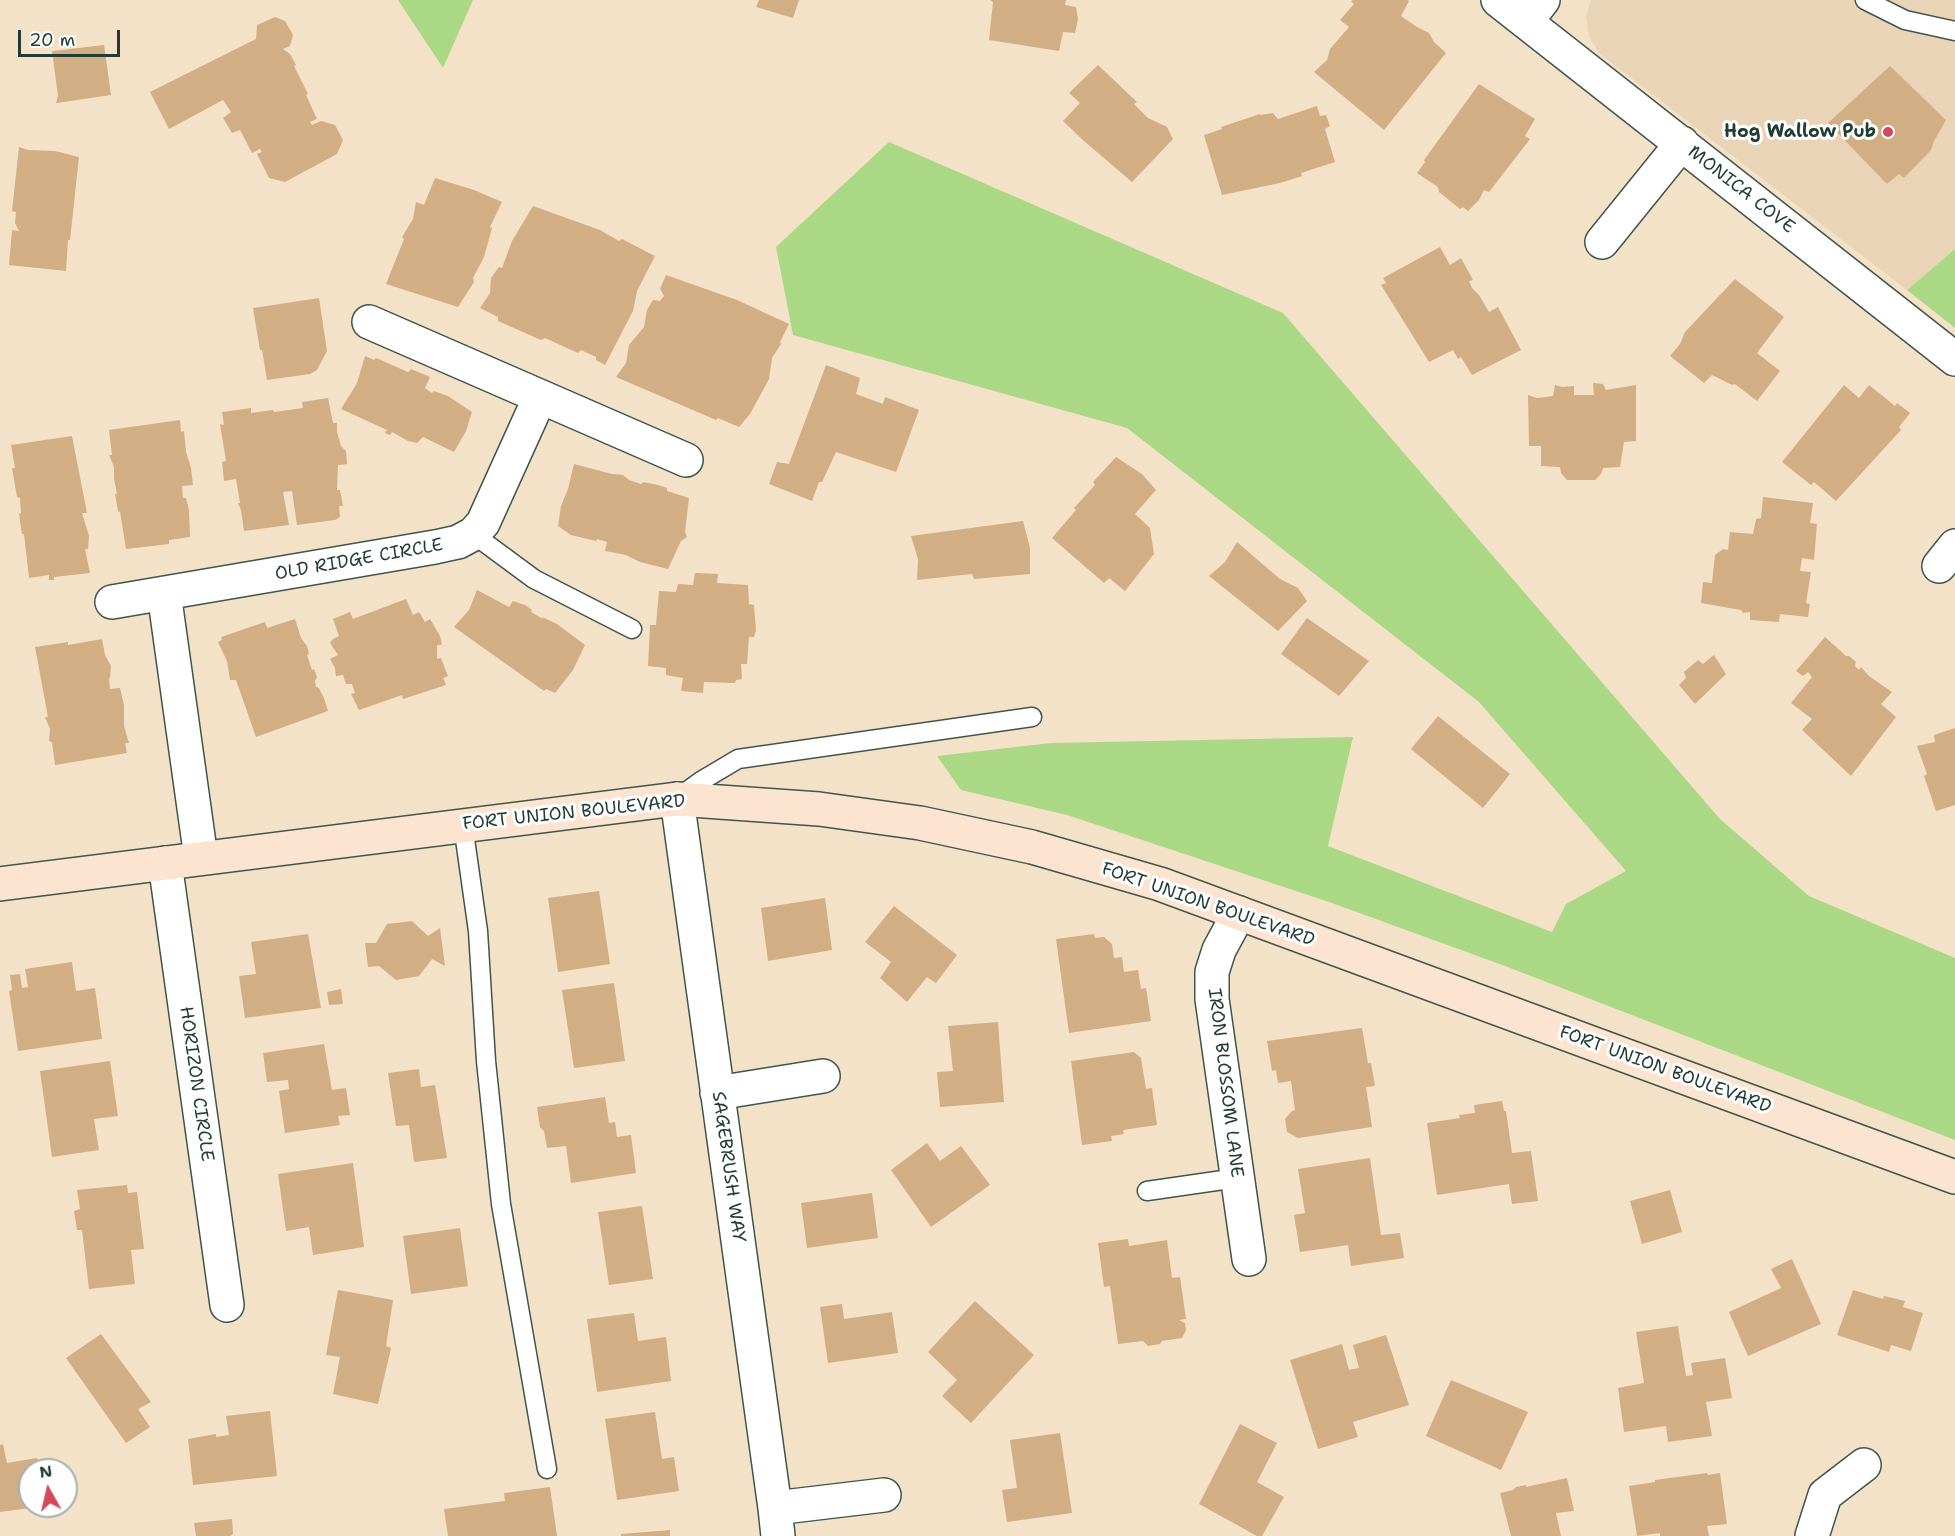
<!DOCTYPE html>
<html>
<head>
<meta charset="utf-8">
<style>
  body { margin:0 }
  #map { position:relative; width:1955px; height:1536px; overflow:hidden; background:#f4e2c8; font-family:"Shantell Sans",sans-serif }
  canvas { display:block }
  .north { position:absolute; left:18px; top:1458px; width:60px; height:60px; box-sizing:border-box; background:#fff; border:2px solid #a5b1ae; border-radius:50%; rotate:352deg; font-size:16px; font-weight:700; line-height:24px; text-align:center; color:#1f3d34 }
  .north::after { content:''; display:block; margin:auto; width:21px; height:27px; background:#d1495b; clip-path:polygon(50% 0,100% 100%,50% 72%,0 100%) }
  .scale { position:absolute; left:18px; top:30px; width:102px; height:27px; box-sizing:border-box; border:3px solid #1f3d34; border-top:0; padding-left:8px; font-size:18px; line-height:21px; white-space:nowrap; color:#1f3d34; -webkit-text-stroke:4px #fff; paint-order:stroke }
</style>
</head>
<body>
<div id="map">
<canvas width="1955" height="1536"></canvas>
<div class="north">N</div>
<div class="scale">20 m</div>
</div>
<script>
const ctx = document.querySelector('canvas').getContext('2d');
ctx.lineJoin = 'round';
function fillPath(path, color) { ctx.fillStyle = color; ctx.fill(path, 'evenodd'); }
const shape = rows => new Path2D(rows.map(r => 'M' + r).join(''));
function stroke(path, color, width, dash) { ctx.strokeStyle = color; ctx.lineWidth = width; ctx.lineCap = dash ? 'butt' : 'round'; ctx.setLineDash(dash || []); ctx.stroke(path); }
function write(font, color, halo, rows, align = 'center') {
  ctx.font = font + ' "Shantell Sans",sans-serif'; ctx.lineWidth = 6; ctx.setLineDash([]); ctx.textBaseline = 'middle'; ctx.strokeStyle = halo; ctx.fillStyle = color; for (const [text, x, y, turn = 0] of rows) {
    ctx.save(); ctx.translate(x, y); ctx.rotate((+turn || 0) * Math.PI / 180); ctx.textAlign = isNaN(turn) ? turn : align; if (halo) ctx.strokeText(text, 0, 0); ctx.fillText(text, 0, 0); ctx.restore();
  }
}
fillPath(shape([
  [1591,0,1955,0,1955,249,1907,290,1600,54,1589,37,1586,17]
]), '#e9d4b8');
fillPath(shape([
  [398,0,473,0,443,68],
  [889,142,1283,313,1720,819,1809,896,1955,958,1955,1140,1505,966,1329,902,1067,815,961,790,937,756,1051,743,1353,737,1328,846,1552,932,1566,904,1626,871,1479,702,1127,428,793,335,776,247],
  [1955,249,1955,328,1907,290]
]), '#abd885');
fillPath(shape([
  [759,0,799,0,793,18,756,7],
  [990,0,1066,0,1065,5,1076,7,1078,19,1075,33,1063,32,1059,51,989,40,993,2],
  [1353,0,1407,0,1409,1,1401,16,1417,27,1429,33,1434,42,1446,53,1384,130,1314,72,1327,60,1330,49,1349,27,1340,20,1354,4,1351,1],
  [275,17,285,21,293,35,290,46,283,49,290,54,296,65,294,66,308,94,306,95,317,119,310,122,312,125,321,121,335,125,343,140,337,154,285,182,269,178,257,154,262,152,260,149,252,153,240,130,232,133,223,118,231,112,223,100,169,129,150,92,256,39,257,25],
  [104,45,111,95,56,103,58,96,52,51],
  [1098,65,1137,102,1134,104,1148,118,1167,127,1173,139,1132,182,1084,141,1063,121,1080,103,1069,93],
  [1890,66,1946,120,1934,141,1931,150,1904,178,1899,174,1887,184,1828,123],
  [1479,84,1535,119,1525,136,1530,139,1489,192,1484,190,1479,200,1468,211,1463,207,1460,209,1439,192,1438,187,1417,173,1425,162,1424,160],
  [1317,106,1320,116,1326,115,1330,126,1325,129,1335,162,1301,173,1302,176,1280,183,1222,195,1204,135,1222,129,1221,127,1260,114,1261,115,1273,113,1278,119],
  [19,147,28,150,55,151,79,157,70,240,68,240,66,271,9,265,12,230,19,231,15,223,16,212,12,211],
  [435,178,474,190,502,202,490,227,492,228,484,257,473,278,474,282,458,307,386,284,404,239,402,237,413,219,416,202,424,205],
  [533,206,600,230,619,241,622,239,655,256,637,291,633,311,605,365,596,360,596,357,581,350,578,353,545,338,541,340,498,321,498,317,480,308,490,293,491,278,499,267,502,268,512,241],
  [1440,247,1450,265,1461,258,1473,280,1469,281,1472,288,1479,295,1489,312,1498,307,1521,350,1472,375,1461,357,1458,359,1453,350,1429,362,1381,285,1386,283,1383,278],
  [666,275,737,300,789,324,780,342,781,344,772,358,769,379,750,414,739,427,718,418,716,420,616,377,626,363,629,345,644,327,647,310,653,300,660,301,664,296,660,289],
  [1735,279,1784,317,1757,353,1780,371,1757,401,1735,384,1732,385,1712,375,1704,383,1670,356,1680,344,1685,332],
  [319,298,327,351,317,370,310,374,267,380,262,350,260,350,253,308],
  [365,356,374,360,376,358,408,372,411,369,430,377,425,388,432,393,434,391,448,396,472,412,466,431,454,452,423,437,417,443,408,441,392,432,390,435,385,433,387,430,341,409,357,383],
  [826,365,860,378,856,394,883,404,885,397,919,410,896,472,836,452,822,482,819,482,812,501,769,484,777,462,789,464],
  [1593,383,1603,384,1606,390,1636,385,1636,441,1624,442,1620,467,1603,468,1601,474,1595,480,1567,480,1561,473,1560,467,1541,466,1541,446,1529,446,1528,395,1537,398,1553,396,1555,385,1562,387,1574,386,1574,395,1594,395],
  [1844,385,1859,398,1869,385,1895,406,1897,403,1910,413,1899,427,1901,430,1836,501,1814,482,1811,485,1782,462],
  [328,398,333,423,337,423,337,432,341,446,346,451,347,464,338,465,337,490,340,490,343,506,339,506,340,517,335,520,297,525,292,491,283,492,289,525,244,531,241,510,238,503,240,503,236,479,224,481,222,462,226,461,220,424,224,425,222,412,251,408,251,413,273,410,274,412,303,408,302,402],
  [180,420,181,432,184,431,186,452,191,468,193,485,182,486,183,498,186,498,189,510,190,537,169,540,169,544,126,549,120,512,118,511,115,494,117,494,114,479,114,467,109,455,112,455,109,430],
  [72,436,87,513,82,513,89,536,88,549,85,549,90,573,54,577,54,580,49,580,49,575,29,578,24,534,22,534,19,514,21,513,20,498,17,497,12,468,15,468,11,445],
  [1116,457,1142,474,1156,490,1135,514,1150,528,1154,554,1125,591,1109,578,1104,583,1052,538,1076,510,1074,508,1095,485,1093,482],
  [574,464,612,474,623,475,629,480,641,484,643,482,658,485,667,488,667,491,689,498,685,532,687,537,681,541,668,569,640,562,626,555,605,551,607,542,597,539,596,541,571,535,558,526,561,506,568,489],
  [1763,497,1813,503,1810,523,1817,524,1814,560,1802,558,1800,571,1811,572,1806,603,1810,604,1808,617,1780,614,1779,622,1750,620,1750,612,1743,613,1741,610,1701,603,1703,582,1712,583,1715,555,1723,549,1728,550,1730,532,1753,534,1756,519,1761,518],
  [1023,521,1030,548,1030,574,974,579,972,574,917,580,918,559,911,536],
  [1237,542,1280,579,1298,588,1307,601,1278,631,1209,576,1225,562],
  [695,573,718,574,717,583,748,585,749,604,754,605,756,630,754,637,749,637,747,664,741,664,742,679,736,680,735,683,704,682,703,693,681,691,683,678,666,675,666,668,648,666,650,625,656,625,659,591,676,592,678,584,693,585],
  [477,590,509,607,513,601,525,605,532,610,531,612,543,619,542,617,557,624,585,645,573,670,555,693,546,689,544,691,454,627,469,610],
  [406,599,413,615,419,612,425,622,430,619,440,636,442,645,437,645,437,659,441,658,448,676,443,678,446,685,403,699,402,695,359,710,351,694,355,693,352,684,346,684,343,675,336,676,335,668,330,659,338,655,330,643,333,639,339,636,333,619,350,612,353,619],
  [1307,618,1369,661,1339,696,1281,654],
  [295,619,301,638,307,646,309,654,307,655,312,670,314,669,317,677,315,681,316,687,319,688,324,698,328,711,256,737,236,680,230,680,227,661,218,642,222,640,221,637,265,622,267,628],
  [1825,637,1846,656,1849,656,1856,662,1855,666,1859,670,1861,667,1869,676,1892,692,1881,704,1896,717,1851,776,1802,730,1812,719,1791,703,1812,677,1808,672,1803,676,1796,671],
  [102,639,105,655,111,666,110,678,109,678,110,689,120,688,124,705,124,726,129,743,125,743,127,753,55,765,52,742,49,741,50,729,45,717,48,717,35,647,68,642,68,645],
  [1714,655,1726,674,1695,704,1679,685,1686,678,1684,672,1698,660,1703,664],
  [1438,716,1510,774,1483,808,1411,749],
  [1955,728,1955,805,1936,811,1924,776,1927,774,1917,746,1935,742,1934,735],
  [599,891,610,964,558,972,548,898],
  [825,898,832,950,768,961,761,908],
  [894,906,957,955,936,983,927,977,907,1002,880,978,891,962,865,942],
  [412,921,428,936,440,928,445,966,432,959,419,976,396,980,379,966,368,967,365,943,376,943,387,924],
  [308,934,321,1008,245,1018,239,976,256,974,251,942],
  [1094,934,1095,938,1104,937,1112,944,1114,958,1122,957,1124,972,1138,970,1141,989,1146,988,1151,1021,1069,1033,1056,939],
  [72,962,76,991,95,988,102,1039,18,1051,9,991,12,990,10,975,20,974,22,988,28,987,25,969],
  [614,983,625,1061,574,1068,562,990],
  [341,989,343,1004,329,1005,327,992],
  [998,1022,1004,1102,940,1107,937,1072,953,1071,948,1026],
  [1362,1028,1368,1063,1371,1063,1375,1086,1366,1087,1372,1127,1298,1138,1287,1132,1285,1119,1292,1111,1295,1110,1291,1081,1278,1083,1276,1070,1272,1071,1267,1041],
  [324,1044,332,1090,346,1088,350,1115,338,1116,340,1125,285,1133,279,1091,289,1089,288,1080,267,1082,263,1053],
  [1134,1052,1141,1058,1146,1089,1152,1088,1157,1125,1123,1130,1124,1134,1111,1136,1112,1141,1082,1145,1071,1061],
  [110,1061,118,1116,94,1119,99,1150,52,1157,40,1071],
  [419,1069,421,1087,435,1085,447,1158,414,1162,409,1125,396,1126,388,1073],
  [605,1097,609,1123,615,1122,617,1137,631,1135,636,1173,571,1183,566,1146,547,1148,544,1131,540,1127,537,1107],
  [1502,1101,1504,1111,1506,1111,1512,1153,1531,1151,1538,1201,1512,1204,1509,1184,1437,1195,1427,1123,1460,1118,1459,1115,1475,1113,1474,1105],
  [927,1143,940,1161,961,1146,990,1185,931,1227,891,1170],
  [1370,1158,1381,1235,1400,1233,1404,1258,1351,1266,1348,1245,1300,1252,1294,1215,1305,1213,1298,1169],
  [353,1163,364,1247,313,1255,309,1227,286,1231,278,1174],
  [127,1185,128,1193,137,1192,144,1249,131,1250,135,1284,89,1289,82,1230,77,1230,74,1211,80,1209,77,1190],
  [1670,1190,1682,1232,1642,1244,1630,1201],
  [872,1193,878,1238,807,1248,801,1203],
  [642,1206,653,1279,609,1285,598,1212],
  [460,1228,468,1286,411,1294,403,1236],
  [1128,1239,1129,1246,1167,1240,1172,1278,1180,1277,1186,1319,1179,1320,1185,1323,1186,1330,1182,1338,1162,1341,1160,1344,1148,1346,1143,1341,1118,1344,1110,1286,1104,1287,1098,1243],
  [1792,1259,1821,1324,1748,1356,1729,1312,1781,1288,1771,1269],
  [338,1290,393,1300,386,1346,391,1348,378,1404,333,1394,340,1357,326,1355],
  [1853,1290,1883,1299,1884,1296,1905,1301,1903,1307,1923,1313,1911,1351,1891,1345,1889,1352,1837,1335],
  [975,1301,1034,1355,971,1423,942,1396,957,1380,928,1352],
  [842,1304,844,1319,892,1312,898,1353,828,1363,820,1307],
  [634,1313,638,1341,666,1337,671,1381,597,1392,587,1319],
  [1678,1326,1686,1376,1693,1375,1691,1363,1725,1358,1732,1398,1706,1402,1712,1436,1668,1442,1666,1426,1624,1432,1618,1388,1644,1383,1636,1332],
  [101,1334,151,1402,138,1409,150,1427,126,1443,66,1358],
  [1386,1335,1409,1405,1353,1422,1358,1437,1318,1449,1290,1360,1342,1344,1349,1370,1359,1368,1353,1345],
  [1451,1380,1528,1412,1501,1470,1426,1436],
  [270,1411,277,1476,193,1485,188,1439,216,1434,216,1437,229,1435,226,1416],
  [655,1412,662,1459,674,1457,679,1491,617,1500,605,1419],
  [1240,1424,1277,1443,1257,1482,1284,1497,1262,1536,1257,1536,1199,1504],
  [1060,1433,1072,1513,1007,1522,1002,1490,1017,1488,1010,1440],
  [3,1444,7,1463,37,1458,39,1470,30,1470,30,1508,0,1512,0,1445],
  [1707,1473,1708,1475,1720,1473,1727,1524,1707,1526,1709,1536,1660,1536,1660,1533,1637,1536,1629,1486,1655,1482,1655,1480],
  [1567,1478,1574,1511,1556,1513,1561,1536,1511,1536,1500,1493,1513,1490,1516,1487,1526,1485,1526,1487],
  [550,1487,557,1536,448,1536,444,1509,505,1501,504,1493],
  [232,1519,233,1534,230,1536,196,1536,194,1523],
  [670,1530,670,1536,621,1536,621,1534]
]), '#d2ae84');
const lane = shape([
  [1865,0,1905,20,1955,31],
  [473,534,534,579,632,629],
  [679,797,701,781,738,759,1032,717],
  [463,825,478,931,486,1061,501,1204,547,1469],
  [1147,1191,1237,1178]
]);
const street = shape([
  [1498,0,1955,359],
  [1526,22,1543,0],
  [1602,242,1682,143],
  [369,322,686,460],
  [1939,566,1955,546],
  [164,593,201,858],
  [112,602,435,547,458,542,473,534,483,523,540,397],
  [677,799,775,1508,778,1536],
  [165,863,227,1305],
  [1239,913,1219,950,1212,972,1212,999,1249,1259],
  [717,1093,823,1076],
  [775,1508,884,1495],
  [1812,1536,1825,1495,1864,1465]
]);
const secondary = shape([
  [0,884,677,799,819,809,920,823,1032,847,1160,884,1955,1177]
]);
stroke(lane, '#3f564a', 21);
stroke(street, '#3f564a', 36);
stroke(secondary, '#3f564a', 36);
stroke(lane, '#fff', 18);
stroke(street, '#fff', 33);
stroke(secondary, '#fde4d1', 33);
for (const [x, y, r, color] of [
  [1888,132,6,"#d1495b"]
]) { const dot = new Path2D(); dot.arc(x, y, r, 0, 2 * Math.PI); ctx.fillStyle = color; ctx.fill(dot); stroke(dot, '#fff', 2); }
write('bold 18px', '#1f3d34', '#fff', [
  ["Hog Wallow Pub",1876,132]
], 'right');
write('18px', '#1f3d34', '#fff', [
  ["MONICA COVE",1741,190,38],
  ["OLD RIDGE CIRCLE",359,560,-10],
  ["FORT UNION BOULEVARD",574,813,-6],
  ["FORT UNION BOULEVARD",1208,905,19],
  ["FORT UNION BOULEVARD",1665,1070,20],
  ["IRON BLOSSOM LANE",1225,1083,83],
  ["HORIZON CIRCLE",196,1084,82],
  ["SAGEBRUSH WAY",728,1167,82]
]);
</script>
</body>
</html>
